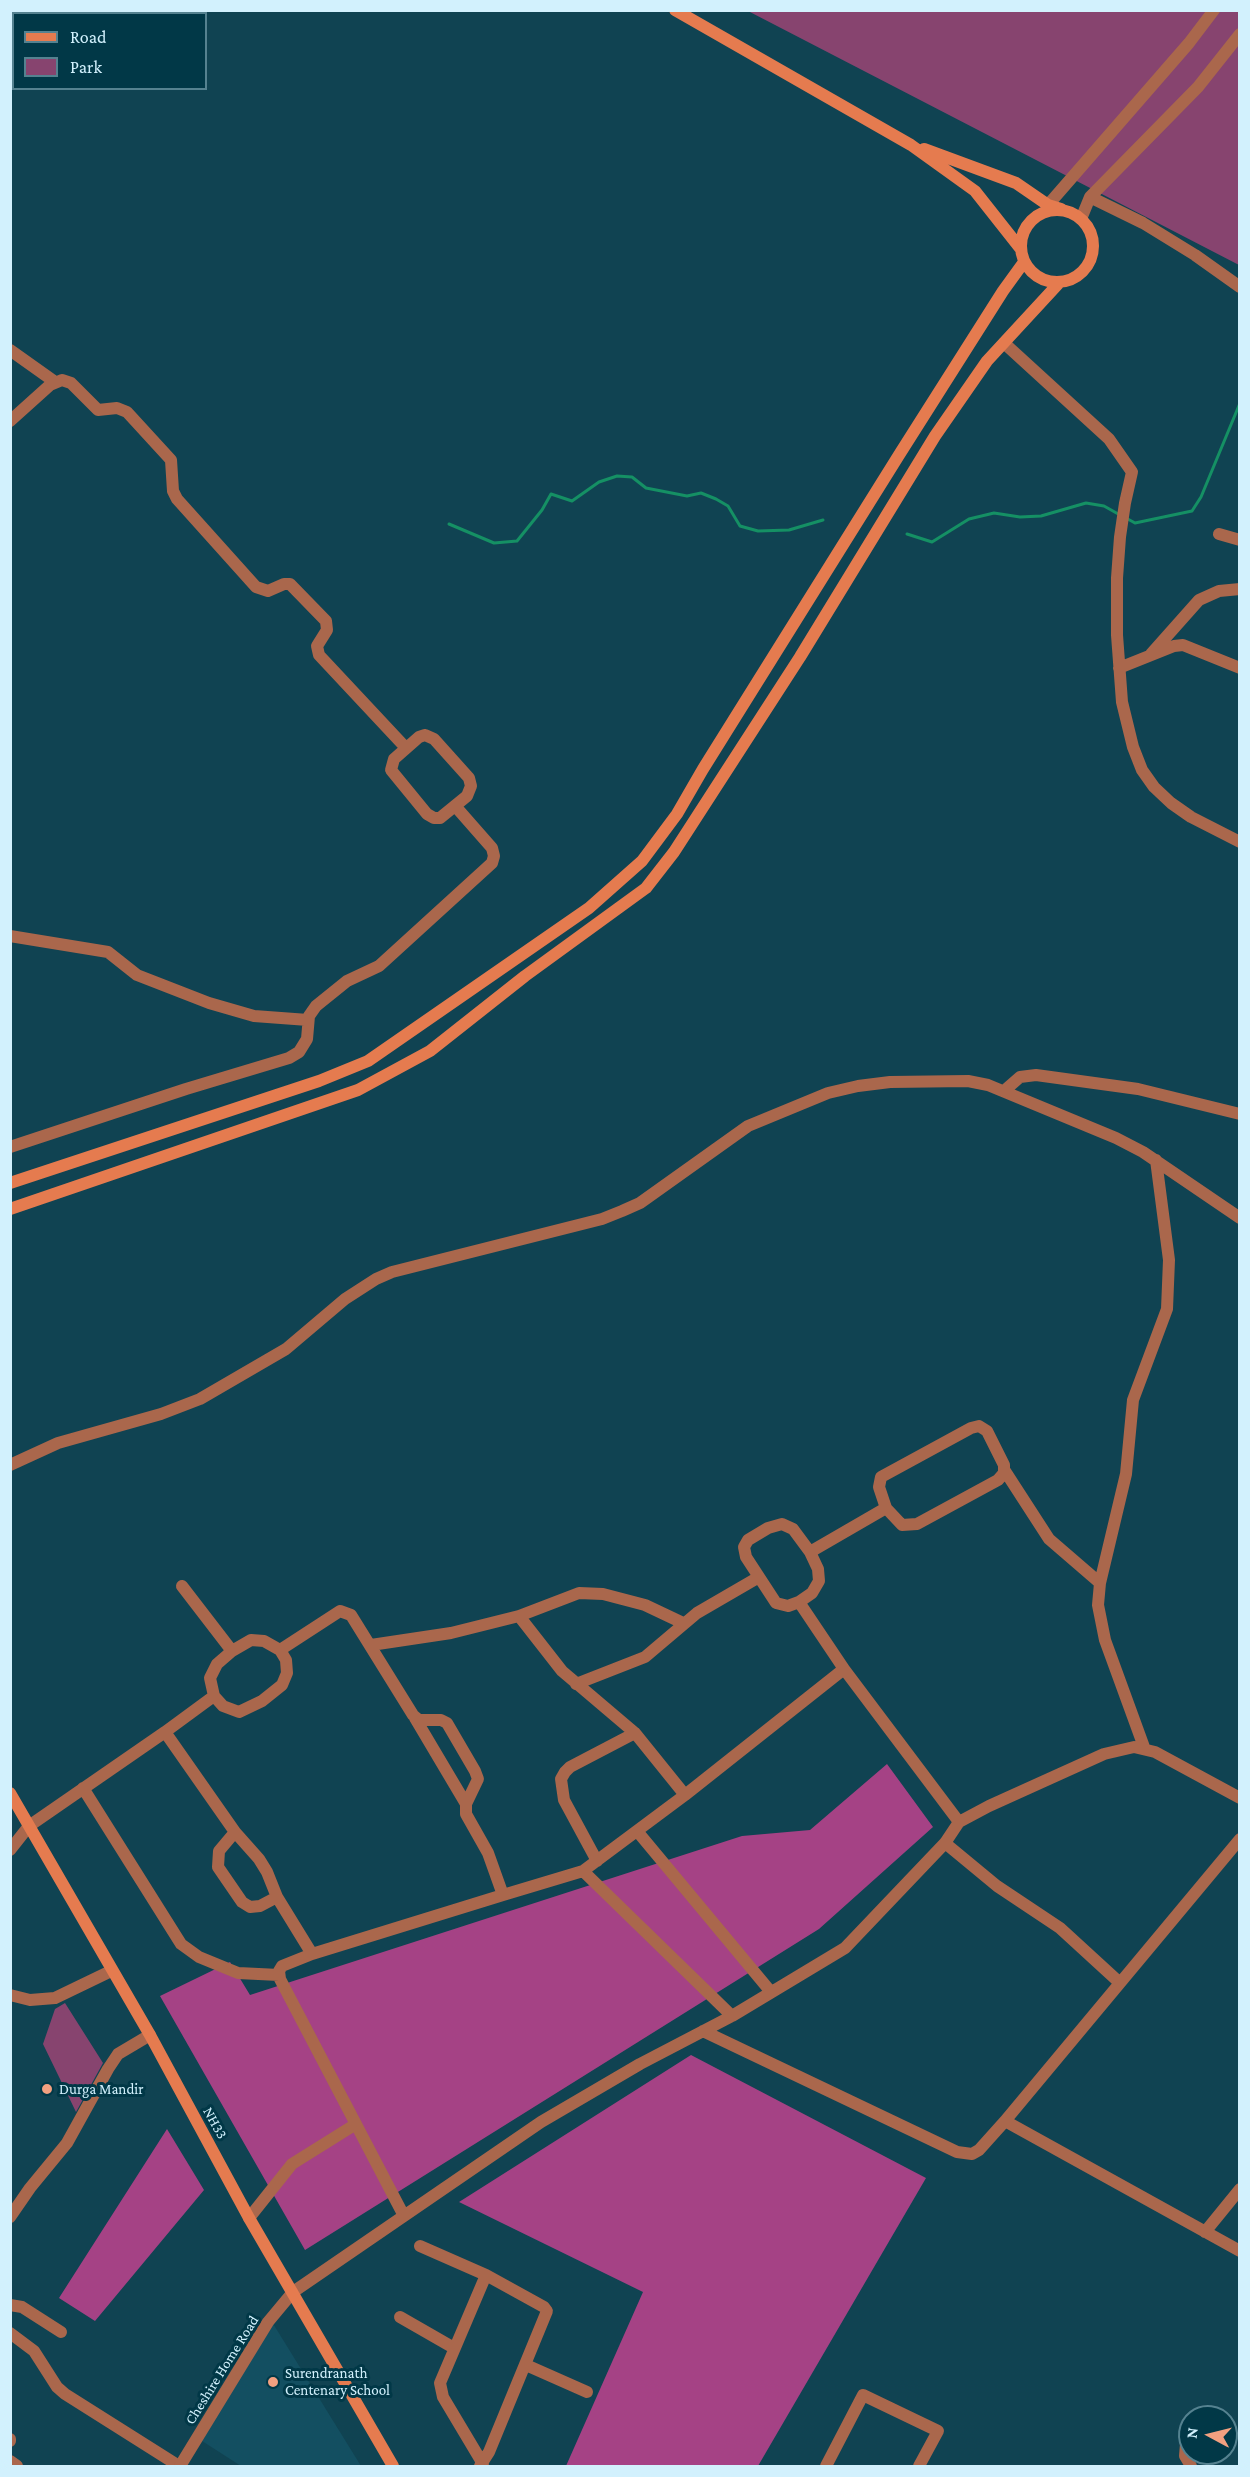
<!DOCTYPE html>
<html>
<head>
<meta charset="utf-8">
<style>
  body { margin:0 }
  #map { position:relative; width:1250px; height:2477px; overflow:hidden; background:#104352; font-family:"Crimson Pro",serif }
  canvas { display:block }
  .frame { position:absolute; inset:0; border:12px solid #d2f1fd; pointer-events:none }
  .legend { position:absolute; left:12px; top:12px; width:195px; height:78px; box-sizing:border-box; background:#013847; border:2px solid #558290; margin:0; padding:8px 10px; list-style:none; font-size:18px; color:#d2f1fd }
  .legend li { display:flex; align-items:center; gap:12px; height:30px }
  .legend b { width:30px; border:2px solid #558290 }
  .north { position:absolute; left:1178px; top:2405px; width:60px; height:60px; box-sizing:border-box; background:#013847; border:2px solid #558290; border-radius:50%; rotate:277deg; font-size:16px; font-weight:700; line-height:24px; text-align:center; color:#d2f1fd }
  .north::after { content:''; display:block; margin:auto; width:21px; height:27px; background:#f2a080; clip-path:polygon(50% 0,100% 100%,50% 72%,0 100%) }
</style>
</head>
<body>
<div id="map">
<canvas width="1250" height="2477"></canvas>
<div class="frame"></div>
<ul class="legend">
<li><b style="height:8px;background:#e57b4f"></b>Road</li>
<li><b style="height:16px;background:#87446f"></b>Park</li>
</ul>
<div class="north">N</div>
</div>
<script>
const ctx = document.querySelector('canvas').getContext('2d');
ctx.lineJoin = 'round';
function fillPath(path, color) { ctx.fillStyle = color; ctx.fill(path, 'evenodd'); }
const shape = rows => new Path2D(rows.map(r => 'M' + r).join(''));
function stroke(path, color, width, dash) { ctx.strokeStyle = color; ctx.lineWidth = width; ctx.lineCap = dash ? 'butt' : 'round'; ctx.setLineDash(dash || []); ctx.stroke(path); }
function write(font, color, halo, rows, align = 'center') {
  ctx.font = font + ' "Crimson Pro",serif'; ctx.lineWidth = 6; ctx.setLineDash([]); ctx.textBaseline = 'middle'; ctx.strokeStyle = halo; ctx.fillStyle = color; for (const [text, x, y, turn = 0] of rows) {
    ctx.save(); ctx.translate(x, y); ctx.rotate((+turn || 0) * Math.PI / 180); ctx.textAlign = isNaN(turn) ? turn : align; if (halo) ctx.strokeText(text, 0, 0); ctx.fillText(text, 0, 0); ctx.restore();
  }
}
fillPath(shape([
  [272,2322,361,2466,241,2466,202,2441]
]), '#134f61');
fillPath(shape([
  [748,11,1239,11,1239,265],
  [65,2003,103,2063,76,2112,43,2044,55,2009]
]), '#87446f');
fillPath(shape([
  [887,1764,933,1827,819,1929,305,2250,160,1996,230,1962,250,1995,742,1836,810,1830],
  [691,2055,926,2178,758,2466,566,2466,643,2292,459,2202],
  [167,2129,204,2190,95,2321,59,2298]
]), '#a54285');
stroke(shape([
  [1126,518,1135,523,1192,511,1201,497,1240,403],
  [449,524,494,543,517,541,542,510,551,494,572,501,599,482,617,476,632,477,646,488,687,496,701,493,716,499,728,506,740,526,758,531,789,530,823,520],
  [907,534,932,542,969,519,994,513,1020,517,1041,516,1086,503,1104,506,1120,515]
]), '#159064', 3);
stroke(shape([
  [1090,197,1143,223,1195,255,1240,287],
  [1048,205,1189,43,1214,10],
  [1081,219,1090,197,1198,87,1240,34],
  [1004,343,1109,439,1132,472,1125,503,1120,537,1117,578,1117,635,1122,702,1133,747,1142,770,1154,787,1171,803,1191,817,1240,842],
  [10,350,55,382],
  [10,421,50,385,62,380,71,383,98,410,117,408,127,412,171,460,173,491,177,499,256,587,268,591,284,584,290,584,326,621,327,630,317,646,319,655,406,748],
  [1219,534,1240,540],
  [1151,654,1199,600,1219,591,1240,589],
  [1119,668,1174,646,1183,645,1240,668],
  [425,735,434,739,469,778,471,786,467,796,440,818,434,818,427,814,391,770,394,759,419,737,425,735],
  [10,936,108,952,137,975,209,1003,254,1016,308,1020],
  [1004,1091,1020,1077,1036,1075,1138,1089,1240,1114],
  [10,1147,186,1089,289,1058,299,1052,307,1039,309,1016,316,1006,347,981,379,966,492,863,494,856,492,848,456,807],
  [10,1465,58,1443,161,1414,200,1399,286,1349,345,1299,376,1279,392,1272,602,1219,622,1211,640,1203,748,1126,828,1093,858,1086,890,1082,968,1081,988,1085,1116,1138,1143,1152,1240,1218],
  [1005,1471,1049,1539,1100,1583],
  [886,1508,879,1487,881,1477,971,1428,979,1426,987,1431,1004,1465,1004,1473,998,1480,917,1524,902,1525,886,1508,810,1552,818,1569,819,1581,812,1593,799,1602,844,1669,959,1822],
  [182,1586,232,1651],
  [799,1602,788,1606,776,1603,746,1557,744,1547,748,1540,768,1528,782,1524,793,1529,810,1552],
  [519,1616,562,1671,635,1733,685,1795],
  [371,1645,451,1633,519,1616,579,1593,603,1594,645,1605,683,1623],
  [280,1650,264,1641,251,1640,232,1651,217,1664,210,1678,214,1696,223,1706,239,1712,262,1701,282,1685,287,1673,286,1660,280,1650,340,1611,351,1615,413,1715,419,1720,441,1720,447,1723,475,1771,478,1779,466,1804,466,1814,488,1853,503,1895,583,1871,732,2016],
  [576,1684,645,1657,697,1613,759,1577],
  [214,1696,165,1732,235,1832,259,1859,267,1872,277,1897,260,1906,250,1907,242,1902,218,1867,219,1851,235,1832],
  [415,1718,466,1804],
  [1144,1747,1105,1640,1098,1605,1100,1583,1126,1474,1133,1400,1167,1309,1169,1260,1156,1160],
  [83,1788,181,1944,199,1957,238,1973,279,1975],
  [637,1831,771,1992],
  [945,1843,997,1886,1060,1928,1120,1983],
  [10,1850,29,1826,165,1732],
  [597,1861,564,1800,561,1779,565,1772,570,1767,635,1733],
  [583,1871,685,1795,844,1669],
  [277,1897,312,1954,503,1895],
  [312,1954,282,1966,279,1971,280,1979,404,2216],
  [10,1995,30,2000,55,1998,111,1971],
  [703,2031,957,2152,972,2154,979,2150,1005,2121,1240,2251],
  [1005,2121,1240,1839],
  [10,2217,30,2188,67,2143,108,2069,118,2054,150,2035],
  [249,2218,292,2164,356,2124],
  [1205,2232,1240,2189],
  [420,2246,486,2275,544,2307,547,2311,489,2452,480,2466],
  [293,2292,541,2122,640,2064,732,2016,845,1948,945,1843,959,1822,989,1806,1104,1754,1134,1747,1155,1752,1240,1798],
  [10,2305,22,2307,61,2332],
  [400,2317,454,2348],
  [10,2333,34,2351,57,2387,65,2394,179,2466],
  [526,2365,587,2392],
  [1187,2432,1185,2456,1191,2466],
  [10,2439,10,2441],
  [10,2461,17,2466],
  [483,2464,443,2397,440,2383,486,2275],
  [826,2466,863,2395,938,2431,919,2466]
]), '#aa674c', 12);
stroke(shape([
  [180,2466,268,2322,293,2292]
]), '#aa674c', 12);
stroke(shape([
  [675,10,911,145,975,191,1020,248],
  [924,149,1016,183,1048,205,1061,209],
  '1021 246a36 36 0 1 1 72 0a36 36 0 1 1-72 0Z',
  [10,1183,319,1081,368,1061,589,908,642,861,677,814,703,769,899,455,1003,291,1024,262],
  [10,1209,358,1090,430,1051,525,976,646,888,674,852,800,657,935,436,987,361,1059,283],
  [10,1793,150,2035,249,2218,393,2466]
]), '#e57b4f', 12);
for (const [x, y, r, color] of [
  [47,2089,6,"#f2a080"],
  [273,2382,6,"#f2a080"]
]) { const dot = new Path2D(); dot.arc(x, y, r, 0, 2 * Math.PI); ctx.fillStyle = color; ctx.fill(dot); stroke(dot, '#013847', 2); }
write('15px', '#d2f1fd', '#013847', [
  ["Durga Mandir",59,2089],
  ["Surendranath",285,2373],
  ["Centenary School",285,2390]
], 'left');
write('15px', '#d2f1fd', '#013847', [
  ["NH33",215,2123,61],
  ["Cheshire Home Road",222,2370,-58]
]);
</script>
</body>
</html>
